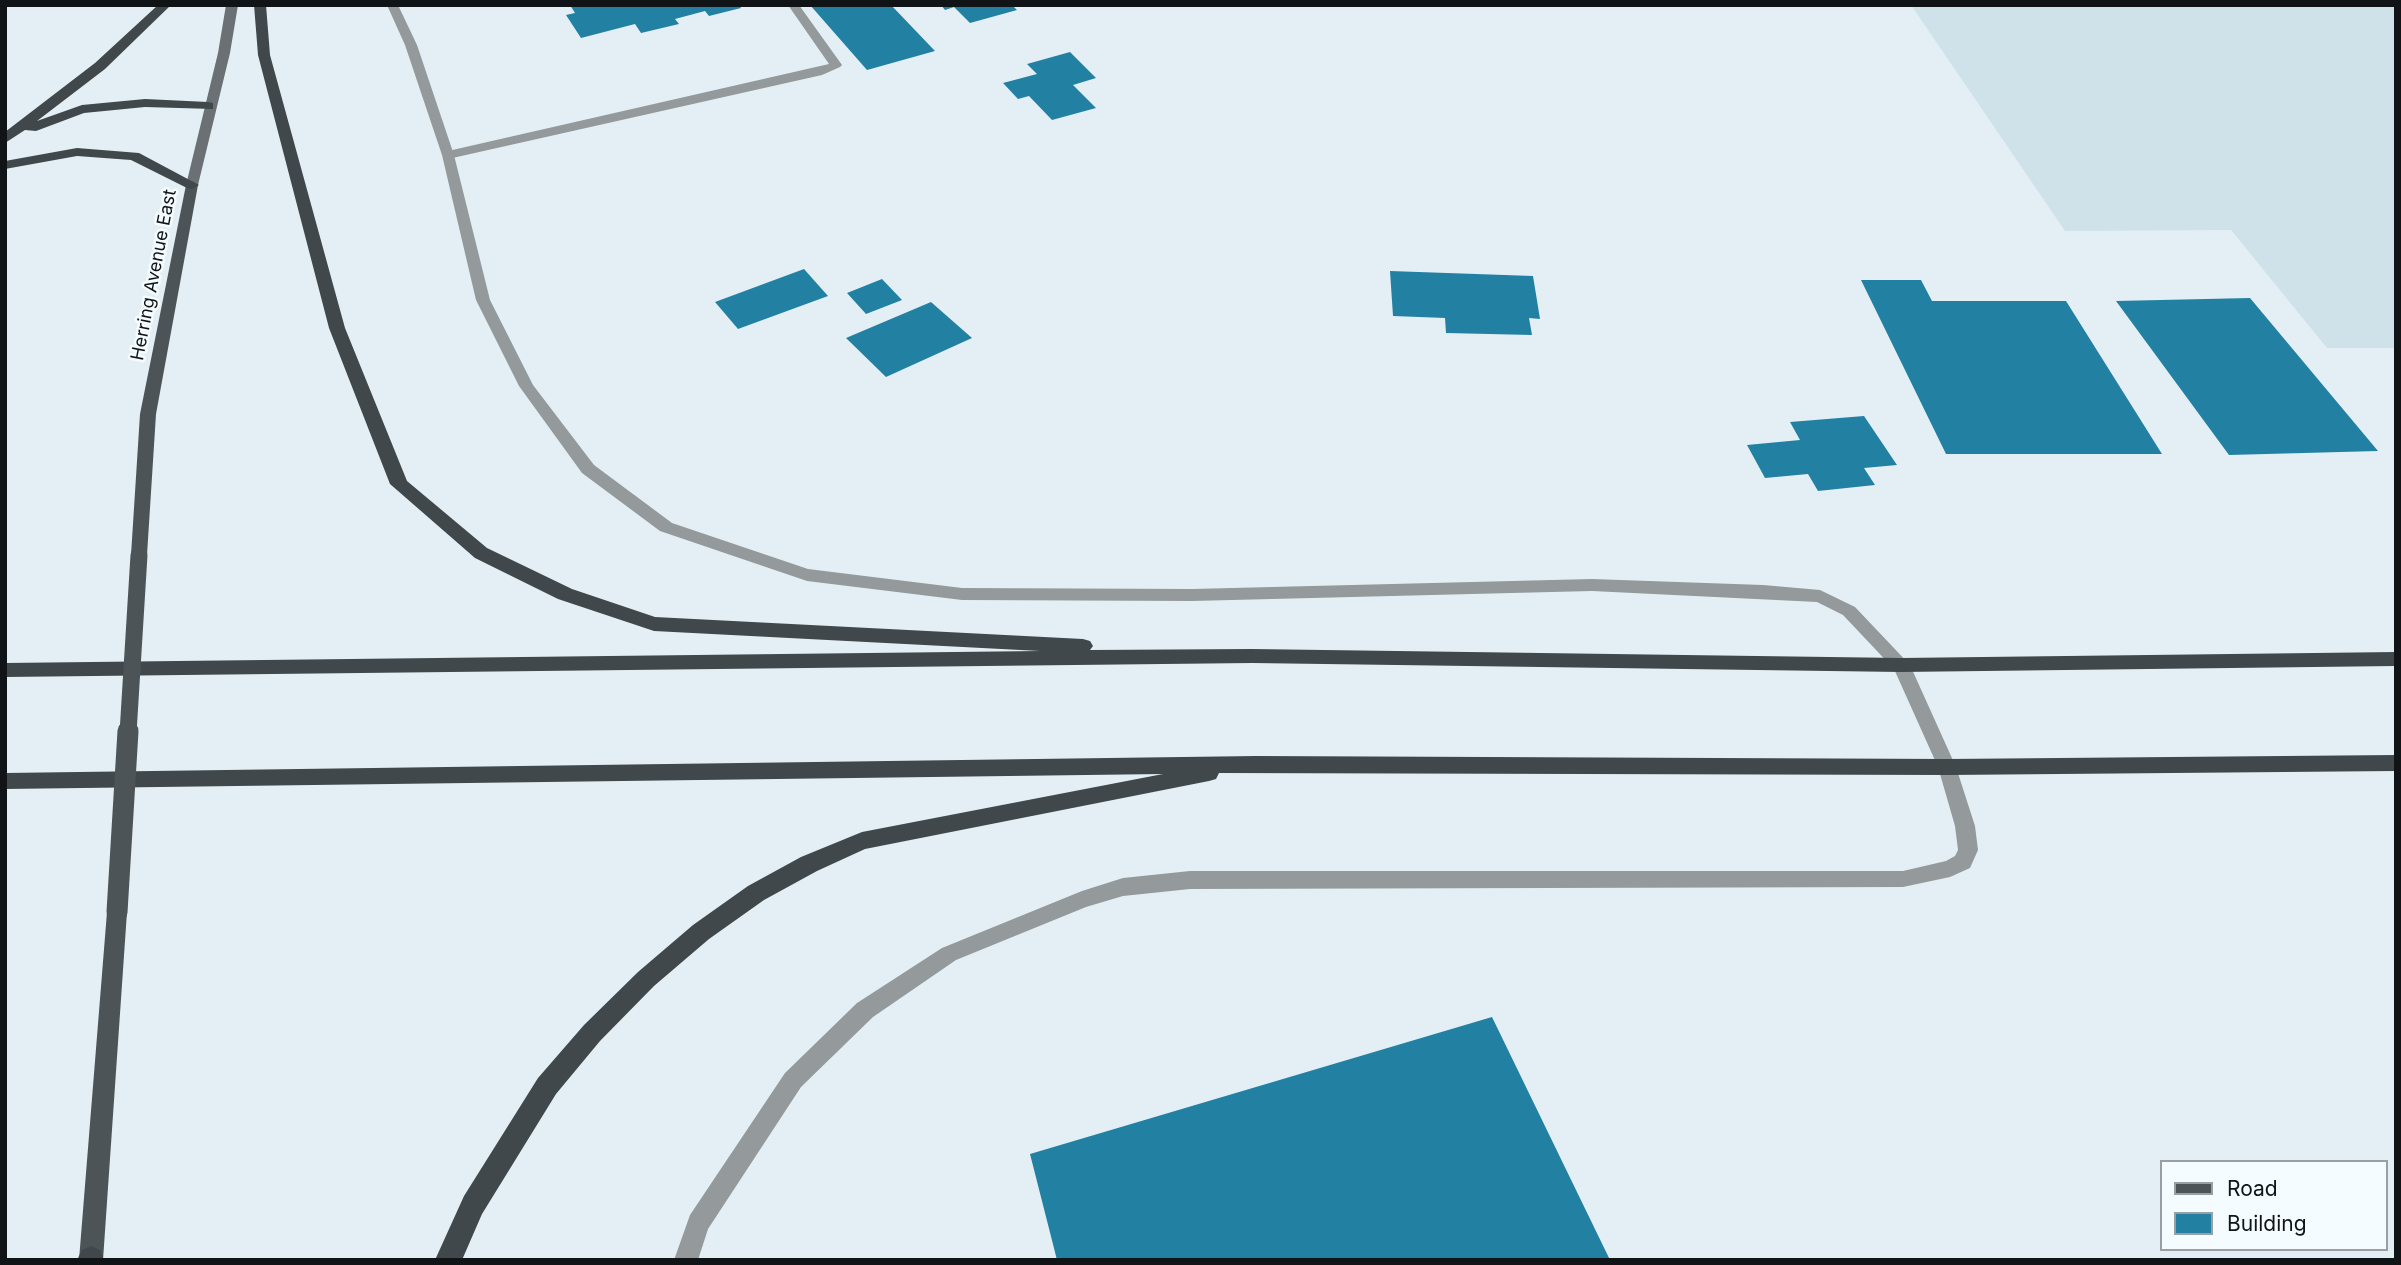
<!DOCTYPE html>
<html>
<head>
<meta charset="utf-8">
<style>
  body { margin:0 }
  #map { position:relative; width:2401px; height:1265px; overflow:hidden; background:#e4eff5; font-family:Inter,sans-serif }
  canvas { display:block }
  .frame { position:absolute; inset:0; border:7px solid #101416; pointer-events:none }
  .legend { position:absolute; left:2160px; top:1160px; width:228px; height:91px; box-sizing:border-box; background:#f5fcff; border:2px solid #999fa2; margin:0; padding:9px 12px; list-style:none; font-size:21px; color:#101416 }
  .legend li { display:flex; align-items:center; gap:14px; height:35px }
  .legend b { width:35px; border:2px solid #999fa2 }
</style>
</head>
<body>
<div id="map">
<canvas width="2401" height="1265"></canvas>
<div class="frame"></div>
<ul class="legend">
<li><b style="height:9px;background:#4c5457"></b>Road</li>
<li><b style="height:19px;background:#2281a3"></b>Building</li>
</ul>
</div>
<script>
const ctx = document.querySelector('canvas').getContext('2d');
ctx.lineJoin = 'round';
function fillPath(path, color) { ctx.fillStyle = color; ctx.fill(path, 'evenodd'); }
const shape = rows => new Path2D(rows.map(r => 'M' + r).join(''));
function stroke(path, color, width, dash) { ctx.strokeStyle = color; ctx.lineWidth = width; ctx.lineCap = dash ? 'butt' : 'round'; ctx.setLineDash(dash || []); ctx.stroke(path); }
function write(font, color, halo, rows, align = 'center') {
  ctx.font = font + ' Inter,sans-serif'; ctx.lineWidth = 5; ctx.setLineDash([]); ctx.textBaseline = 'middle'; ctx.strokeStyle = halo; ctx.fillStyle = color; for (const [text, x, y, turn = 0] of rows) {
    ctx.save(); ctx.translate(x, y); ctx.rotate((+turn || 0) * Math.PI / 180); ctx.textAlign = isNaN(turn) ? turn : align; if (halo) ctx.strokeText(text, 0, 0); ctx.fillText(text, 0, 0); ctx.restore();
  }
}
fillPath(shape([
  [1911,5,2396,5,2396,348,2327,348,2231,230,2065,231]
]), '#cfe2ea');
fillPath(shape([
  [570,5,739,5,741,8,709,16,705,11,675,19,679,24,641,33,635,24,581,38,566,15,575,13],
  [810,5,891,5,935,51,867,70],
  [941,5,1012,5,1017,10,970,23,954,7,945,10],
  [1070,52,1096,78,1073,85,1096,108,1052,120,1029,96,1018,99,1003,83,1037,74,1027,64],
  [804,269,828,296,738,329,715,302],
  [1390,271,1533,276,1540,319,1529,318,1532,335,1446,333,1445,318,1393,316],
  [882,279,902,300,866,314,847,293],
  [1861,280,1921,280,1932,301,2066,301,2162,454,1946,454],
  [2250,298,2378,451,2229,455,2116,301],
  [931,302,972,338,886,377,846,338],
  [1864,416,1897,465,1864,468,1875,485,1818,491,1808,474,1765,478,1747,445,1800,440,1790,422],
  [1492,1017,1610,1260,1057,1260,1030,1154]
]), '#2281a3');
fillPath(shape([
  [788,5,799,5,842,65,840,67,822,75,448,159,442,155,448,151,829,64,788,5]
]), '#94999b');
fillPath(shape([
  [387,5,398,5,417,45,454,155,490,300,533,385,594,465,672,523,808,569,962,588,1192,589,1592,579,1763,585,1820,590,1855,607,1910,665,1956,767,1975,826,1978,850,1970,868,1950,877,1903,887,1190,889,1123,896,1086,907,956,960,873,1017,801,1087,708,1229,698,1260,674,1260,690,1215,785,1073,857,1003,942,948,1082,891,1123,878,1190,871,1903,871,1946,861,1955,856,1958,850,1955,826,1938,767,1894,669,1843,615,1817,602,1592,591,1192,601,962,600,807,581,660,531,582,473,519,386,476,300,442,155,405,45,387,5]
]), '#94999b');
fillPath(shape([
  [226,5,238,5,230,53,198,185,192,189,186,185,218,53,226,5]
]), '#6a7073');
fillPath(shape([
  [192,181,198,185,156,414,147,555,139,561,131,555,140,414,186,185,192,181],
  [117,903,124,906,127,912,103,1260,79,1260,107,912,110,906,117,903]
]), '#4c5457');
fillPath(shape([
  [158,5,171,5,105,69,37,121,82,105,145,99,208,102,213,103,213,109,145,107,84,113,36,131,25,130,5,143,5,132,95,63,158,5],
  [254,5,266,5,270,55,345,328,407,481,487,548,572,589,655,617,1083,639,1090,641,1093,646,1090,650,1252,649,1901,658,2396,652,2396,666,1901,672,1252,663,5,677,5,663,1040,651,654,631,558,599,475,558,390,484,329,328,258,55,254,5],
  [77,148,139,153,199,185,192,189,187,188,131,160,77,156,5,169,5,161,77,148],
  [2396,755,2396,771,1947,775,1219,773,1216,779,1209,781,865,849,817,871,764,900,709,939,654,986,600,1041,556,1094,482,1214,462,1260,435,1260,464,1196,538,1078,584,1025,638,972,693,925,748,886,801,857,862,832,1163,774,5,789,5,773,1256,756,1947,759,2396,755],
  [91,1246,100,1250,104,1260,77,1260,82,1250,91,1246]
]), '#40484c');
stroke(shape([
  [128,733,139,555]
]), '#4c5457', 17);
stroke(shape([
  [117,912,128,731]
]), '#4c5457', 21);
write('18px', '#101416', '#f5fcff', [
  ["Herring Avenue East",154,275,-79]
]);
</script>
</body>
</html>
